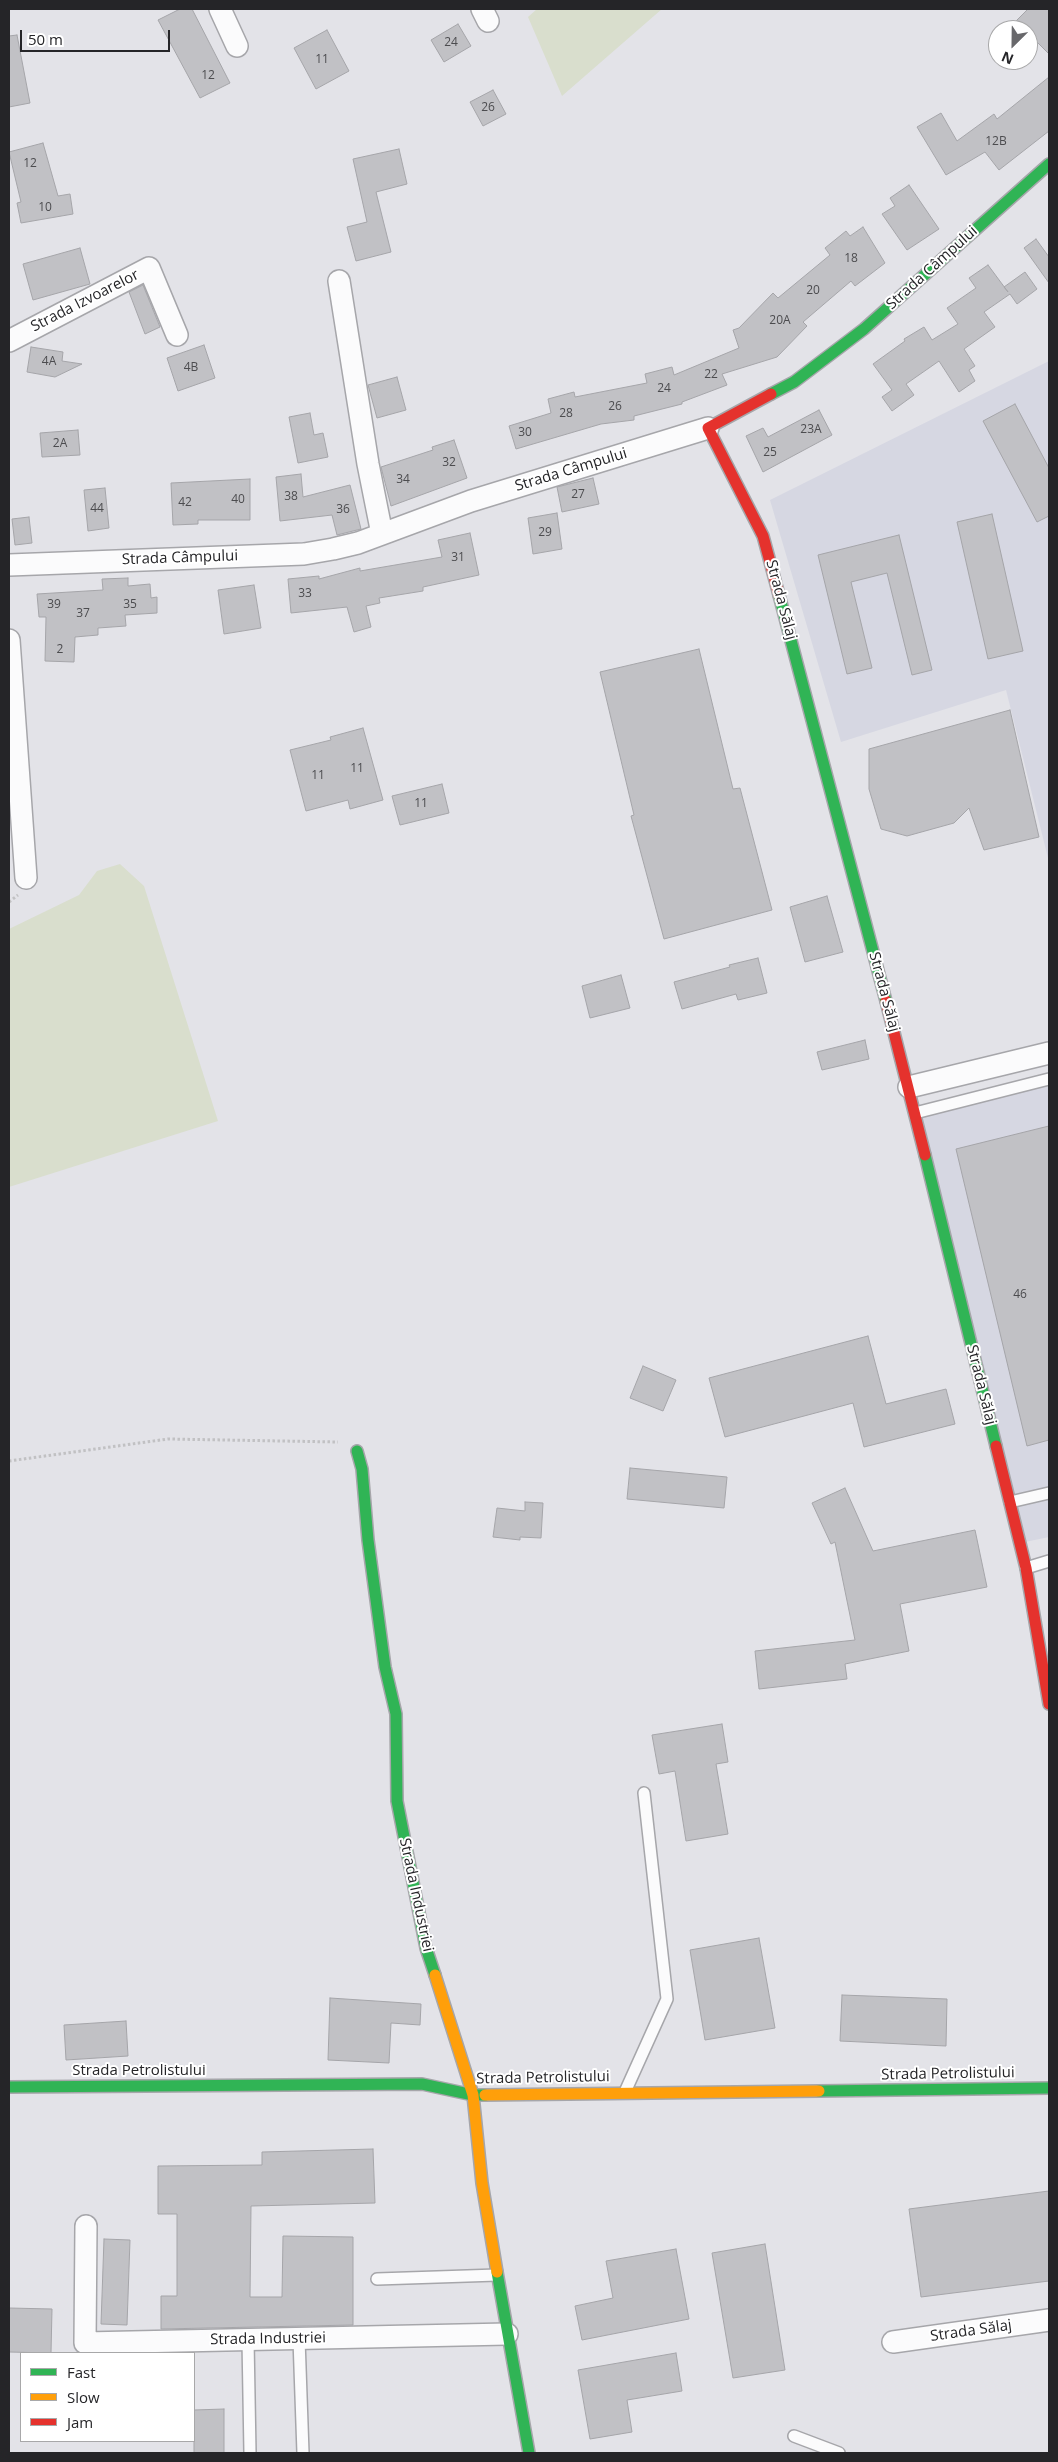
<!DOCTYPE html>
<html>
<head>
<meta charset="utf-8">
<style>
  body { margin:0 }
  #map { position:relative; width:1058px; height:2462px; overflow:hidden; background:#e3e3e8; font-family:"Open Sans",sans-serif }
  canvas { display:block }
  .frame { position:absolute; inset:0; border:10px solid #252528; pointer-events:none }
  .legend { position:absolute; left:20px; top:2352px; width:175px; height:90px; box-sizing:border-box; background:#fff; border:1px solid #a8a8a9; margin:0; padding:6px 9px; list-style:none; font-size:15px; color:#252528 }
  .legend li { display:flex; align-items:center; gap:10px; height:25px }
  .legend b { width:25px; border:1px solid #a8a8a9 }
  .north { position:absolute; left:988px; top:20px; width:50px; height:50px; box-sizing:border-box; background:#fff; border:1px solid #a8a8a9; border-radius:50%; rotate:203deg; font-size:14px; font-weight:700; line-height:20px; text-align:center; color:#252528 }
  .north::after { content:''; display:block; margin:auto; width:18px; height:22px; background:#68686b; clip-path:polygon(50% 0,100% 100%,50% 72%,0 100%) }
  .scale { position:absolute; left:20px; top:30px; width:150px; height:22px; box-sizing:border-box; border:2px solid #252528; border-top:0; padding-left:6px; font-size:15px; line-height:18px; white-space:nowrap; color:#252528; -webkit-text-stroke:4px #fff; paint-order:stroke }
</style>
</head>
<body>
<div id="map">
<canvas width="1058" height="2462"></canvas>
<div class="frame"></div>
<ul class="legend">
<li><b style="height:6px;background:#30b455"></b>Fast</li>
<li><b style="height:6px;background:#ff9f0a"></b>Slow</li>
<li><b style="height:6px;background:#e5322d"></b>Jam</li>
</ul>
<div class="north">N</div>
<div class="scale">50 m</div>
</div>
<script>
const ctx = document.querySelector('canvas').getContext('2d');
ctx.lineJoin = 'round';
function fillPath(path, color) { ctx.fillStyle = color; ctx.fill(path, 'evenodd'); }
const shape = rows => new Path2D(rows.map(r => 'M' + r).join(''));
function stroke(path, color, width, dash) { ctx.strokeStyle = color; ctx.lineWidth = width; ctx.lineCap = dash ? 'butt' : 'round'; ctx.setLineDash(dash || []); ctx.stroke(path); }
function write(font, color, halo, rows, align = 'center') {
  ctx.font = font + ' "Open Sans",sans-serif'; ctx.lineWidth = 4; ctx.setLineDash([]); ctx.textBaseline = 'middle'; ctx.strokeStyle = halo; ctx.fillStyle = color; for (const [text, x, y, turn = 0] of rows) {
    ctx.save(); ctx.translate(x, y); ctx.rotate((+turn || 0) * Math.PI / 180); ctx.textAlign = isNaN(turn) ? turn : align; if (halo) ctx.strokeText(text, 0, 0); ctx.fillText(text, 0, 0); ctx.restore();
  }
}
fillPath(shape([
  [1049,361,1049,862,1006,690,841,742,770,500],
  [1049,1078,1049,1537,1020,1543,915,1113]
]), '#d6d7e2');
fillPath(shape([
  [537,9,662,9,562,96,528,17],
  [120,864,144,886,218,1121,9,1187,9,929,79,895,97,871]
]), '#d9decd');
const building = shape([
  [180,9,192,9,230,83,200,98,158,20,180,9],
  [1028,9,1049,9,1049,54,1028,33,1028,30,1025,30,1016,21,1028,9],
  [458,24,471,46,444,62,431,40,458,24],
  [327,30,349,71,316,89,294,48,327,30],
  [17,35,30,103,9,107,9,36,17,35],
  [1049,77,1049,131,999,170,985,152,946,175,917,127,941,113,957,141,994,114,997,119,1049,77],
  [493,90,506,114,483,126,470,102,493,90],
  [43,143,58,196,70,194,73,214,21,223,17,203,21,202,9,152,43,143],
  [399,149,407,184,376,192,391,252,356,261,347,227,367,222,353,159,399,149],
  [909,185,939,229,907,250,882,214,895,206,890,198,909,185],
  [863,227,885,263,855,286,851,281,803,322,807,326,777,357,722,374,727,385,682,402,682,404,634,416,634,420,601,424,516,449,509,426,551,413,548,399,574,392,575,397,647,383,645,374,672,367,674,375,739,348,733,330,739,328,773,293,778,298,830,255,825,248,846,231,850,236,863,227],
  [1036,239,1049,257,1049,283,1024,248,1036,239],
  [80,248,90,284,33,300,23,264,80,248],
  [988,265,1008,292,1004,287,1025,272,1037,289,1017,304,1010,294,984,312,995,327,964,349,975,366,969,370,975,381,959,392,939,361,906,384,914,395,892,411,882,397,892,390,873,364,905,341,904,339,924,327,932,340,958,324,947,308,976,288,969,278,988,265],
  [143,285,160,327,145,334,129,292,143,285],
  [204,345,215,378,178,391,167,358,204,345],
  [31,347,63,352,62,361,82,364,55,377,27,372,31,347],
  [397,377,406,410,377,418,368,385,397,377],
  [1015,404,1049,468,1049,516,1037,522,983,421,1015,404],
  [819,410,832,435,763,472,746,436,763,428,768,437,819,410],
  [310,413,314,435,323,433,328,457,298,463,289,417,310,413],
  [78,430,80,455,42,457,40,433,78,430],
  [454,440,467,478,391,506,381,467,433,450,432,447,454,440],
  [301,474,303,497,350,485,361,529,337,535,332,515,280,521,276,477,301,474],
  [593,478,599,504,562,512,557,487,593,478],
  [250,479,250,520,198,520,198,524,173,525,171,483,250,479],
  [105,488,109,528,88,531,84,490,105,488],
  [557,513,562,549,533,554,528,518,557,513],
  [992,514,1023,651,988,659,957,522,992,514],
  [29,517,32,543,15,545,12,519,29,517],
  [470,533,479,575,423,587,423,591,379,598,380,603,366,606,371,627,354,632,347,607,291,613,288,579,319,576,319,579,360,568,360,571,442,557,438,540,470,533],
  [899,535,932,670,912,675,887,573,851,582,872,668,847,674,818,555,899,535],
  [128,578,128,586,150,584,151,598,157,597,157,613,125,615,126,626,98,628,98,635,75,637,74,662,45,661,46,617,39,617,37,594,103,590,102,579,128,578],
  [254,585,261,628,224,634,218,590,254,585],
  [699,649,733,789,740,788,772,910,664,939,631,816,634,815,600,672,699,649],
  [1010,710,1039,837,984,850,969,808,954,823,907,836,881,829,869,789,869,749,1010,710],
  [363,728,383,800,350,809,348,800,306,811,290,750,331,740,330,737,363,728],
  [442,784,449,813,400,825,392,796,442,784],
  [827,896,843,952,805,962,790,907,827,896],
  [758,958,767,993,738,1000,736,994,682,1009,674,982,730,967,729,965,758,958],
  [621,975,630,1008,590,1018,582,986,621,975],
  [865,1040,869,1059,822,1070,817,1052,865,1040],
  [1049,1126,1049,1440,1027,1446,956,1149,1049,1126],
  [868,1336,886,1404,946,1389,955,1424,864,1447,853,1403,725,1437,709,1378,868,1336],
  [643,1366,676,1380,663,1411,630,1398,643,1366],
  [630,1468,727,1477,724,1508,627,1499,630,1468],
  [845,1488,873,1551,975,1530,987,1587,900,1604,909,1651,845,1664,847,1679,759,1689,755,1651,855,1640,835,1542,831,1544,812,1503,845,1488],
  [525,1502,543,1503,541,1538,520,1537,520,1540,493,1537,497,1508,525,1511,525,1502],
  [722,1724,728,1762,716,1764,728,1834,686,1841,675,1771,659,1774,652,1735,722,1724],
  [759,1938,775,2028,705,2040,690,1950,759,1938],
  [842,1995,947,1999,946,2046,840,2041,842,1995],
  [330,1998,421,2004,420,2025,391,2023,389,2063,328,2060,330,1998],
  [126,2021,128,2056,66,2060,64,2025,126,2021],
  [373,2149,375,2203,251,2206,250,2297,282,2297,283,2236,353,2237,353,2325,161,2329,161,2296,177,2296,177,2214,158,2214,158,2166,262,2165,262,2152,373,2149],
  [1049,2191,1049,2281,921,2297,909,2209,1049,2191],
  [104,2239,130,2240,127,2325,101,2324,104,2239],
  [765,2244,785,2370,733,2378,712,2253,765,2244],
  [676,2249,689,2319,582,2340,575,2306,613,2298,606,2261,676,2249],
  [9,2308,52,2309,51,2353,9,2352,9,2308],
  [676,2353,682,2391,627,2400,632,2432,590,2439,578,2370,676,2353],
  [224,2409,224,2453,194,2453,194,2410,224,2409]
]);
fillPath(building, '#c1c1c5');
stroke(building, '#a5a5a9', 1);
const lane = shape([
  [915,1113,1049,1079],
  [1010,1502,1049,1493],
  [1026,1568,1049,1561],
  [625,2092,667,1999,644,1793],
  [377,2279,497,2275],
  [299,2339,303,2453],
  [248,2340,250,2453],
  [794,2436,839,2453]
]);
const street = shape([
  [220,9,237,46],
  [482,9,488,21],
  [339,281,368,464,382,534],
  [9,341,149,268,177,335],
  [9,565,304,554,333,549,358,543,471,501,708,428],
  [9,640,26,878],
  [909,1087,1049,1053],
  [86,2226,85,2343,507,2334],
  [893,2342,1049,2320]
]);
const fast = shape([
  [771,394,794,382,864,329,1049,164],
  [779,595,886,1001],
  [925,1155,996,1446],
  [357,1451,362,1469,368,1540,385,1667,396,1714,397,1801,426,1948,435,1975],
  [9,2087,422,2084,473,2095,485,2095],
  [819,2091,1049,2088],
  [497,2272,529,2453]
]);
const slow = shape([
  [435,1975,473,2095,482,2183,497,2272],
  [485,2095,819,2091]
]);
const jam = shape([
  [771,394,708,428,763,536,779,595],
  [886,1001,925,1155],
  [996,1446,1026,1568,1049,1704]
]);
stroke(lane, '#a6a6aa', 14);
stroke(street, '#a6a6aa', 24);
stroke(fast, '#a6a6aa', 14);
stroke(slow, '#a6a6aa', 14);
stroke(jam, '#a6a6aa', 14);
stroke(shape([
  [9,902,18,895],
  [9,1461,168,1439,338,1442]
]), '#c1c1c3', 3, [2.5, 2.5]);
stroke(lane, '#fbfbfc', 11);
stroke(street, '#fbfbfc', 21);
stroke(fast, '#30b455', 11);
stroke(slow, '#ff9f0a', 11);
stroke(jam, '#e5322d', 11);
write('12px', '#4c4c4f', null, [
  ["24",451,43],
  ["11",322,60],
  ["12",208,76],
  ["26",488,108],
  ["12B",996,142],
  ["12",30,164],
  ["10",45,208],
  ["18",851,259],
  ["20",813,291],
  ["20A",780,321],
  ["4A",49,362],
  ["4B",191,368],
  ["22",711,375],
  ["24",664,389],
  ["26",615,407],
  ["28",566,414],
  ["23A",811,430],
  ["30",525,433],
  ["2A",60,444],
  ["25",770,453],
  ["32",449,463],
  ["34",403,480],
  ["27",578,495],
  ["38",291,497],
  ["40",238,500],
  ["42",185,503],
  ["44",97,509],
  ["36",343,510],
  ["29",545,533],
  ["31",458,558],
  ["33",305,594],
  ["39",54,605],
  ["35",130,605],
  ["37",83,614],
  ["2",60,650],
  ["11",357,769],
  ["11",318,776],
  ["11",421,804],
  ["46",1020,1295]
]);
write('15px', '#252528', '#fff', [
  ["Strada Câmpului",932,268,-42],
  ["Strada Izvoarelor",85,301,-27],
  ["Strada Câmpului",571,470,-17],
  ["Strada Câmpului",180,558,-2],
  ["Strada Sălaj",781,600,75],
  ["Strada Sălaj",884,992,75],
  ["Strada Sălaj",981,1385,76],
  ["Strada Industriei",416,1895,78],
  ["Strada Petrolistului",139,2071],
  ["Strada Petrolistului",948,2074,-1],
  ["Strada Petrolistului",543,2078,-1],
  ["Strada Sălaj",971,2331,-8],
  ["Strada Industriei",268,2339,-1]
]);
</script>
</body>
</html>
